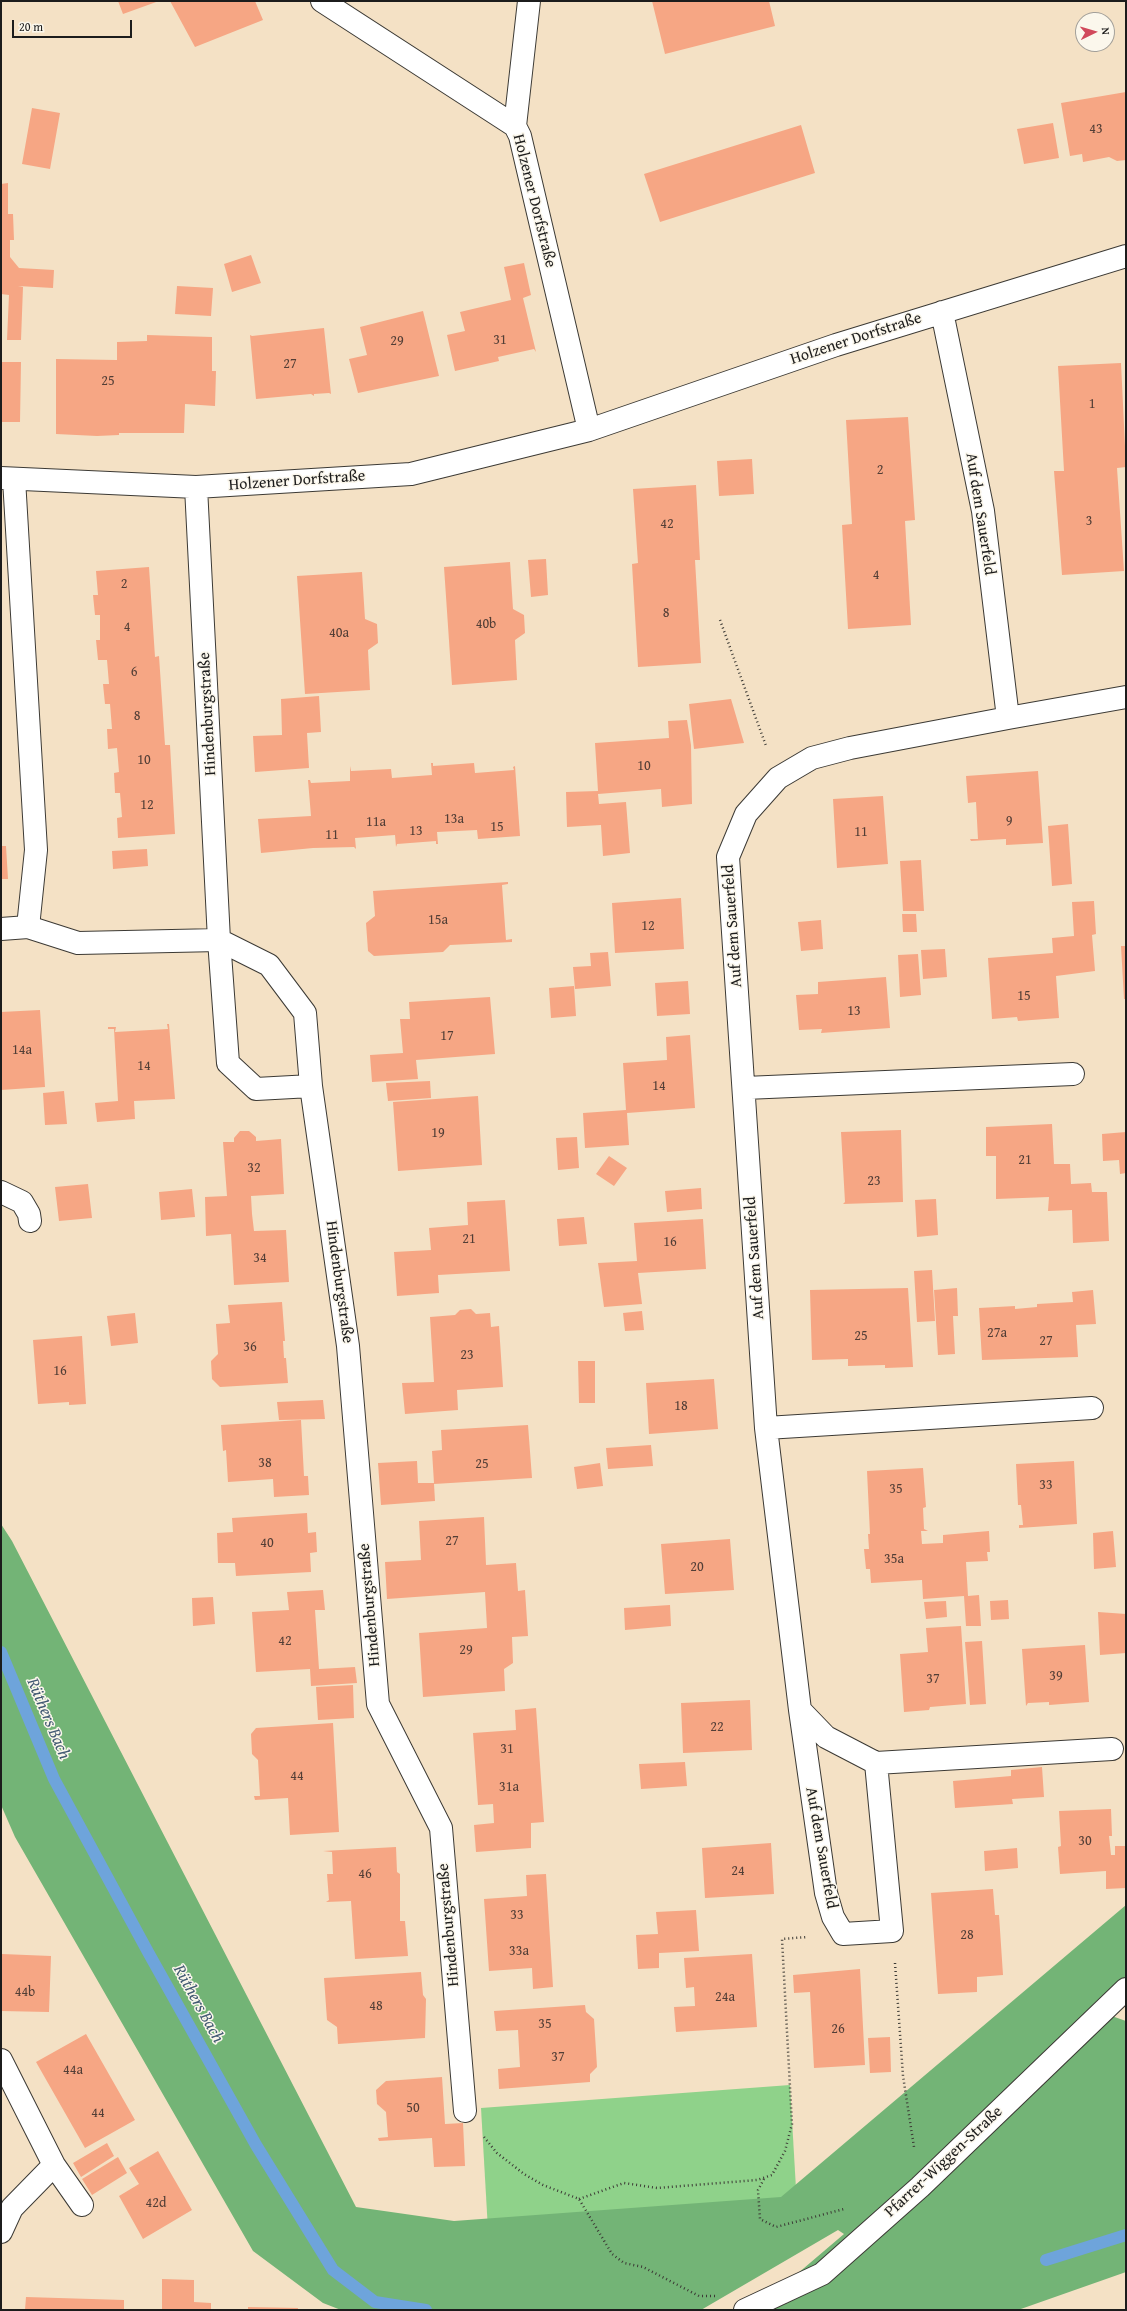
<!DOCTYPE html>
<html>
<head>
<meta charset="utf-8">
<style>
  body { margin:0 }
  #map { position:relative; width:1127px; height:2311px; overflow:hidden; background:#f4e1c5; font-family:"Gentium Book Plus",serif }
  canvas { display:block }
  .frame { position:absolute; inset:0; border:2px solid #1c1c1c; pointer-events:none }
  .north { position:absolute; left:1075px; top:12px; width:40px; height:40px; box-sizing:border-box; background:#fbf7ec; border:1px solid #a29f99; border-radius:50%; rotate:85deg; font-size:11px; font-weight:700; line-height:16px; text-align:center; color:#1c1c1c }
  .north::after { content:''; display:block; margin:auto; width:14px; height:18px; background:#d1495b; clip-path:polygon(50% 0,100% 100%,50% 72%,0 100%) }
  .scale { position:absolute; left:12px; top:20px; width:120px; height:18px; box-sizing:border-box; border:2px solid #1c1c1c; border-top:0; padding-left:5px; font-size:12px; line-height:14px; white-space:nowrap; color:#1c1c1c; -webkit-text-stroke:3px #fbf7ec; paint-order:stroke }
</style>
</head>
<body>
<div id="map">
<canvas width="1127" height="2311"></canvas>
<div class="frame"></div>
<div class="north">N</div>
<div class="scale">20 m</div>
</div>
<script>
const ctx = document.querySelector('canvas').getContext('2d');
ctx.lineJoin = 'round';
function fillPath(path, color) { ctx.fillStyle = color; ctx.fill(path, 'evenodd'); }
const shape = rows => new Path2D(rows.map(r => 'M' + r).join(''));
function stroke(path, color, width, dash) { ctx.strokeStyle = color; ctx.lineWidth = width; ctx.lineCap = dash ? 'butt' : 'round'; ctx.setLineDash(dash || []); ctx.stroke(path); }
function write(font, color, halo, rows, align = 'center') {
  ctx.font = font + ' "Gentium Book Plus",serif'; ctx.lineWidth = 3; ctx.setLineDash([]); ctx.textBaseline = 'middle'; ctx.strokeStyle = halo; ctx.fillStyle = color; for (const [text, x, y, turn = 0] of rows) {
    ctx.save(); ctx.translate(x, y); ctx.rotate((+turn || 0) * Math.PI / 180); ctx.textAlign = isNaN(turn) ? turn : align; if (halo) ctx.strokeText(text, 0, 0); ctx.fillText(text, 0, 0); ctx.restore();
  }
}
fillPath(shape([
  [790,2085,799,2241,490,2265,481,2108]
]), '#8fd28a');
fillPath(shape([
  [1,1524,12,1541,356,2207,454,2221,781,2197,1126,1905,1126,1983,1103,2013,1126,2021,1126,2272,1018,2310,764,2310,770,2297,844,2234,838,2230,701,2310,341,2310,323,2303,253,2251,15,1837,1,1805]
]), '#73b476');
stroke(shape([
  [1,1652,54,1779,148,1952,256,2145,333,2270,375,2302,426,2310],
  [1046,2260,1126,2235]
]), '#6ea4db', 12);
fillPath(shape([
  [118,1,159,1,123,14],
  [170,1,255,1,263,20,195,47],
  [652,1,769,1,775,26,665,54],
  [1126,92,1126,160,1117,161,1109,157,1083,162,1082,154,1070,156,1061,103],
  [32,108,60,113,50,169,22,164],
  [1053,123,1059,158,1024,164,1017,129],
  [801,125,815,173,660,222,644,174],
  [8,183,8,214,13,214,14,240,10,240,10,257,19,268,54,270,53,288,18,286,23,287,21,340,7,340,9,295,1,294,1,184],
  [251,255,261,283,232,292,224,264],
  [524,263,531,295,523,298,536,352,534,349,498,357,499,361,455,371,447,335,465,331,460,312,511,300,504,267],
  [177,286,213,288,211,316,175,314],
  [423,311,439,376,358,393,349,359,367,355,360,327],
  [324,328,331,394,329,393,314,394,314,396,311,394,256,399,250,335,252,336],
  [147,335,212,337,212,371,216,371,215,406,185,404,184,433,119,433,119,435,97,436,56,434,56,359,117,360,117,342,147,341],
  [1,362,21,362,20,422,1,422],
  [1121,363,1126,467,1117,468,1124,571,1062,575,1054,471,1064,471,1058,366],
  [908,417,915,520,905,521,911,625,848,629,842,525,852,524,846,420],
  [752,459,754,494,719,496,717,461],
  [696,485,700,560,695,560,701,663,638,667,632,564,638,563,633,489],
  [546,559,548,595,531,597,528,560],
  [510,562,513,609,524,615,525,633,515,640,517,680,452,685,444,567],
  [149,567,155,657,159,656,165,745,170,745,175,834,118,838,117,818,122,817,120,793,115,793,114,773,119,772,117,748,108,749,107,729,112,729,110,704,105,704,103,684,109,684,107,660,98,660,96,640,100,640,100,615,95,615,93,595,98,595,96,571],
  [362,572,365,619,377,624,378,643,368,650,370,690,305,694,297,576],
  [319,696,321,732,307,733,309,768,255,772,253,736,282,735,281,699],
  [731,699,744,743,694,749,689,704],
  [687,720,691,745,692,804,662,807,661,789,598,794,599,804,626,802,630,853,603,856,601,825,567,827,566,792,598,791,595,743,669,738,668,721],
  [431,763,433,763,433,766,474,763,475,773,514,770,513,767,515,766,520,836,478,839,477,830,437,832,438,844,436,844,436,841,397,844,396,847,395,835,355,838,356,849,354,847,313,848,261,853,258,819,311,816,308,780,310,780,311,783,350,781,350,766,351,771,391,769,392,778,432,775],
  [1038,771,1043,843,1006,845,1006,839,971,841,970,839,978,839,976,802,968,803,966,776],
  [883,796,888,864,837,868,833,799],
  [1068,824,1072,884,1052,886,1048,826],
  [1,846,6,846,8,879,1,879],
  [147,849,148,866,113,869,112,851],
  [921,860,924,911,903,911,900,861],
  [508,882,508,884,502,885,506,940,512,939,512,942,450,945,443,952,374,956,368,951,366,923,375,916,373,891],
  [681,898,684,949,615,953,612,903],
  [1094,901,1096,934,1092,935,1095,971,1056,976,1059,1018,1018,1021,1017,1017,992,1019,988,958,1053,953,1052,938,1074,936,1072,902],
  [902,914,916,914,917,932,903,932],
  [821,920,823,949,801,951,798,922],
  [1121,946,1126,946,1126,999,1124,999],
  [945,949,947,977,923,979,921,950],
  [608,952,611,986,575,989,573,967,591,966,590,953],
  [918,954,921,995,900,997,898,955],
  [886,977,890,1028,821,1033,822,1029,799,1030,796,995,818,994,818,982],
  [688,981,690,1014,657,1016,655,983],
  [574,986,576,1016,551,1018,549,988],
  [490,997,495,1054,416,1060,418,1079,372,1082,370,1055,403,1053,400,1019,410,1019,409,1002],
  [40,1010,45,1087,1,1090,1,1012],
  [167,1024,169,1024,175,1099,134,1101,135,1119,97,1122,95,1103,118,1101,114,1029,108,1029,108,1027,116,1027,115,1032,168,1029],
  [690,1035,695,1108,627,1113,629,1145,585,1148,583,1113,626,1110,623,1063,667,1060,666,1037],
  [430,1081,431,1098,388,1101,386,1083],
  [64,1091,67,1124,45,1125,43,1093],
  [478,1096,482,1165,398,1171,393,1102],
  [1052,1124,1054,1164,1070,1164,1071,1184,1091,1183,1092,1192,1107,1192,1109,1241,1073,1243,1072,1210,1048,1211,1049,1197,996,1199,996,1156,986,1156,986,1127],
  [901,1130,903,1202,843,1204,845,1202,841,1132],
  [240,1131,249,1131,256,1137,256,1141,281,1139,284,1194,251,1196,252,1214,254,1231,286,1230,289,1282,234,1285,231,1234,206,1236,205,1197,227,1196,223,1142,234,1142,234,1138],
  [1126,1132,1126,1173,1120,1174,1119,1160,1103,1161,1102,1134],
  [577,1137,579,1168,558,1170,556,1138],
  [609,1156,627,1168,614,1186,596,1174],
  [88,1184,92,1218,59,1221,55,1187],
  [701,1188,702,1209,667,1212,665,1191],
  [192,1189,195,1217,161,1220,159,1192],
  [936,1199,938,1235,917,1237,915,1200],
  [505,1200,510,1271,438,1275,439,1293,397,1296,394,1252,431,1250,429,1228,468,1225,467,1202],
  [584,1217,587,1244,559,1246,557,1219],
  [703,1219,706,1269,638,1273,642,1304,604,1307,598,1263,637,1261,634,1223],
  [932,1270,935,1321,917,1322,914,1271],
  [908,1288,913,1367,885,1368,885,1365,848,1366,848,1359,812,1360,810,1290],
  [957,1288,958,1316,953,1316,955,1354,938,1355,934,1290],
  [1093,1290,1096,1324,1076,1325,1078,1357,982,1360,979,1308,1015,1306,1015,1309,1037,1307,1037,1304,1073,1302,1072,1292],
  [282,1302,285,1341,283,1341,284,1358,286,1358,288,1383,220,1387,212,1379,211,1361,218,1354,216,1324,230,1323,228,1305],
  [471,1309,476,1314,490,1313,491,1327,499,1326,503,1387,457,1390,458,1410,405,1414,402,1383,434,1382,430,1317,455,1315,460,1310],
  [642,1311,644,1330,625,1331,623,1313],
  [135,1313,138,1343,111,1346,107,1316],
  [82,1336,86,1404,69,1405,69,1402,38,1404,33,1340],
  [578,1361,595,1361,595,1403,579,1403],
  [714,1379,718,1429,649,1434,646,1383],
  [323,1400,325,1419,279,1420,277,1402],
  [301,1420,304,1476,308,1476,309,1495,274,1497,273,1479,228,1482,226,1450,223,1451,221,1425],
  [528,1425,532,1478,434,1484,435,1501,381,1505,378,1463,417,1461,418,1483,434,1483,432,1451,442,1450,441,1430],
  [651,1445,653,1466,608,1469,606,1448],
  [1074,1461,1077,1524,1019,1528,1019,1525,1023,1525,1021,1505,1018,1505,1016,1464],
  [600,1463,603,1486,577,1489,574,1467],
  [923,1468,926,1507,923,1508,924,1529,928,1531,921,1531,922,1544,943,1543,943,1535,989,1531,990,1552,987,1552,988,1561,966,1562,968,1596,979,1595,981,1626,966,1626,964,1596,923,1599,922,1580,871,1583,870,1569,866,1569,864,1549,869,1549,868,1534,870,1534,867,1471],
  [307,1513,308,1533,316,1532,317,1552,310,1553,311,1572,236,1576,235,1563,218,1563,217,1533,233,1532,232,1518],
  [484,1517,486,1565,516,1563,518,1591,525,1590,528,1636,512,1637,513,1663,504,1669,505,1691,423,1697,419,1633,487,1628,485,1592,387,1599,385,1562,421,1560,419,1521],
  [1113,1531,1116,1567,1094,1569,1093,1533],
  [730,1539,734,1590,665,1594,661,1544],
  [323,1590,325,1610,315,1610,319,1669,355,1667,357,1683,311,1686,310,1669,256,1672,252,1612,289,1610,287,1592],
  [213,1597,215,1624,193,1626,192,1598],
  [1008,1600,1009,1619,991,1620,990,1601],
  [946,1601,947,1617,926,1619,924,1602],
  [670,1605,671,1626,625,1630,624,1608],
  [1098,1612,1126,1614,1126,1653,1100,1655],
  [961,1626,966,1704,930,1707,929,1710,904,1712,900,1654,928,1652,926,1628],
  [982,1641,986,1704,970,1705,965,1642],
  [1085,1645,1089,1702,1049,1705,1049,1702,1028,1703,1026,1706,1022,1649],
  [353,1685,354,1718,318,1720,316,1687],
  [750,1700,752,1750,683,1753,681,1703],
  [536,1708,544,1822,531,1823,531,1848,476,1852,474,1825,494,1823,493,1804,478,1805,473,1733,516,1730,515,1710],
  [333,1723,339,1832,290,1835,288,1798,255,1800,254,1796,260,1796,258,1760,252,1754,251,1734,256,1728],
  [685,1762,687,1786,641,1789,639,1764],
  [1042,1767,1044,1797,1012,1799,1013,1804,955,1808,953,1781,1011,1776,1011,1770],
  [1111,1809,1112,1836,1109,1836,1111,1855,1115,1855,1115,1846,1126,1846,1126,1888,1106,1889,1106,1871,1060,1874,1058,1847,1061,1846,1059,1811],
  [771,1843,774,1894,705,1898,702,1848],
  [396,1847,397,1872,400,1874,400,1921,405,1921,408,1956,355,1959,351,1901,326,1902,329,1900,327,1874,333,1874,332,1852,323,1851],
  [1017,1848,1018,1868,985,1871,984,1851],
  [546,1874,553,1987,533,1989,532,1968,489,1971,484,1899,527,1896,526,1875],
  [993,1889,995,1915,999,1915,1003,1975,977,1977,977,1992,938,1994,931,1893],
  [696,1910,699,1951,659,1953,659,1968,638,1969,636,1935,658,1934,656,1912],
  [2,1954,51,1956,49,2012,1,2011],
  [752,1954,757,2027,676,2032,674,2007,695,2006,694,1987,686,1988,684,1958],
  [860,1969,865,2065,814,2068,810,1992,794,1993,793,1975],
  [421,1972,423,1995,426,1999,425,2038,338,2044,337,2027,327,2020,324,1978],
  [585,2005,586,2012,594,2019,597,2067,590,2074,590,2082,499,2089,498,2069,520,2067,518,2030,496,2031,494,2011],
  [86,2034,135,2120,85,2148,36,2062],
  [890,2037,891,2072,870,2073,868,2038],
  [442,2077,445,2124,463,2123,465,2166,434,2167,432,2138,379,2141,378,2138,388,2137,386,2112,377,2104,376,2090,386,2081],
  [107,2143,114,2156,81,2177,73,2163],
  [158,2151,192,2210,143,2239,119,2196,139,2184,129,2168],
  [118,2157,127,2173,92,2195,82,2179],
  [162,2279,194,2280,194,2302,211,2303,211,2310,162,2310],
  [26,2297,124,2300,124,2310,25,2310],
  [248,2307,298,2308,298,2310,248,2310]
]), '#f6a684');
const minor = shape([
  [322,1,515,126,520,136,589,430],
  [515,126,529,1],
  [1,478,196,487,411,474,589,430,836,345,1126,256],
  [14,479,36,850,28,927],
  [196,487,219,940,228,1063,256,1089,311,1086,348,1346,378,1704,441,1828,465,2111],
  [1008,718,1126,697],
  [1,929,28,927,78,943,219,940,269,965,305,1013,311,1086],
  [745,1088,1073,1074],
  [1,1192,22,1202,29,1214,30,1221],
  [766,1428,1092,1408],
  [800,1710,826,1737,876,1763,1112,1749],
  [876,1763,892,1931,843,1934,833,1917,826,1893,800,1710,766,1428,728,857,746,814,778,778,812,758,850,748,1008,718,983,511,942,312],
  [1,2060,54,2165],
  [1,2232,12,2208,54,2165,82,2205],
  [745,2310,822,2274,920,2187,1126,1989]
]);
stroke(minor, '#3c3a35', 24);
stroke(shape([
  [720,620,766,746],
  [895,1963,903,2076,914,2147],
  [484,2137,497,2153,524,2174,543,2185,579,2199,612,2254,624,2263,643,2267,699,2296,715,2296],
  [764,2179,758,2190,760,2219,776,2227,844,2209],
  [579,2199,624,2183,657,2188,757,2180,772,2175,785,2151,792,2124,782,1939,807,1937]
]), '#3c3a35', 2.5, [1, 3]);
stroke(minor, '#fff', 22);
write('14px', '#523e36', null, [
  ["43",1096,129],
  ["31",500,340],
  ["29",397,341],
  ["27",290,364],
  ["25",108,381],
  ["1",1092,404],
  ["2",880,470],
  ["3",1089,521],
  ["42",667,524],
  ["4",876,575],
  ["2",124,584],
  ["8",666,613],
  ["40b",486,624],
  ["4",127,627],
  ["40a",339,633],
  ["6",134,672],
  ["8",137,716],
  ["10",144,760],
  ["10",644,766],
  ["12",147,805],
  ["13a",454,819],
  ["9",1009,821],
  ["11a",376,822],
  ["15",497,827],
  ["13",416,831],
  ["11",861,832],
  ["11",332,835],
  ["15a",438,920],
  ["12",648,926],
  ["15",1024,996],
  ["13",854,1011],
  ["17",447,1036],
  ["14a",22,1050],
  ["14",144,1066],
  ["14",659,1086],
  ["19",438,1133],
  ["21",1025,1160],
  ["32",254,1168],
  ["23",874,1181],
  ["21",469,1239],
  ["16",670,1242],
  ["34",260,1258],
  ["27a",997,1333],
  ["25",861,1336],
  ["27",1046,1341],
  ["36",250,1347],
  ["23",467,1355],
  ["16",60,1371],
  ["18",681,1406],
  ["38",265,1463],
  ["25",482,1464],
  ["33",1046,1485],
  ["35",896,1489],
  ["27",452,1541],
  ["40",267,1543],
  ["35a",894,1559],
  ["20",697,1567],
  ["42",285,1641],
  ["29",466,1650],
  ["39",1056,1676],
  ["37",933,1679],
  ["22",717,1727],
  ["31",507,1749],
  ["44",297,1776],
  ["31a",509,1787],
  ["30",1085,1841],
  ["24",738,1871],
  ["46",365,1874],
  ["33",517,1915],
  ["28",967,1935],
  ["33a",519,1951],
  ["44b",25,1992],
  ["24a",725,1997],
  ["48",376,2006],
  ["35",545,2024],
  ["26",838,2029],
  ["37",558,2057],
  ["44a",73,2070],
  ["50",413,2108],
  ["44",98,2113],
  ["42d",156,2203]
]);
write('16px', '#1c1c1c', '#fbf7ec', [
  ["Holzener Dorfstraße",534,201,76],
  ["Holzener Dorfstraße",856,339,-18],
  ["Holzener Dorfstraße",297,481,-4],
  ["Auf dem Sauerfeld",980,514,81],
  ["Hindenburgstraße",208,714,-93],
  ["Auf dem Sauerfeld",733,926,-94],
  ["Auf dem Sauerfeld",755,1258,-94],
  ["Hindenburgstraße",339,1282,82],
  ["Hindenburgstraße",370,1605,-95],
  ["Auf dem Sauerfeld",821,1848,80],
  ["Hindenburgstraße",449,1925,-95],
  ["Pfarrer-Wiggen-Straße",944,2162,-43]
]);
write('italic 17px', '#415972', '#fbf7ec', [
  ["Rüthers Bach",48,1719,67],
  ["Rüthers Bach",198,2004,61]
]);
</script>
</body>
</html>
